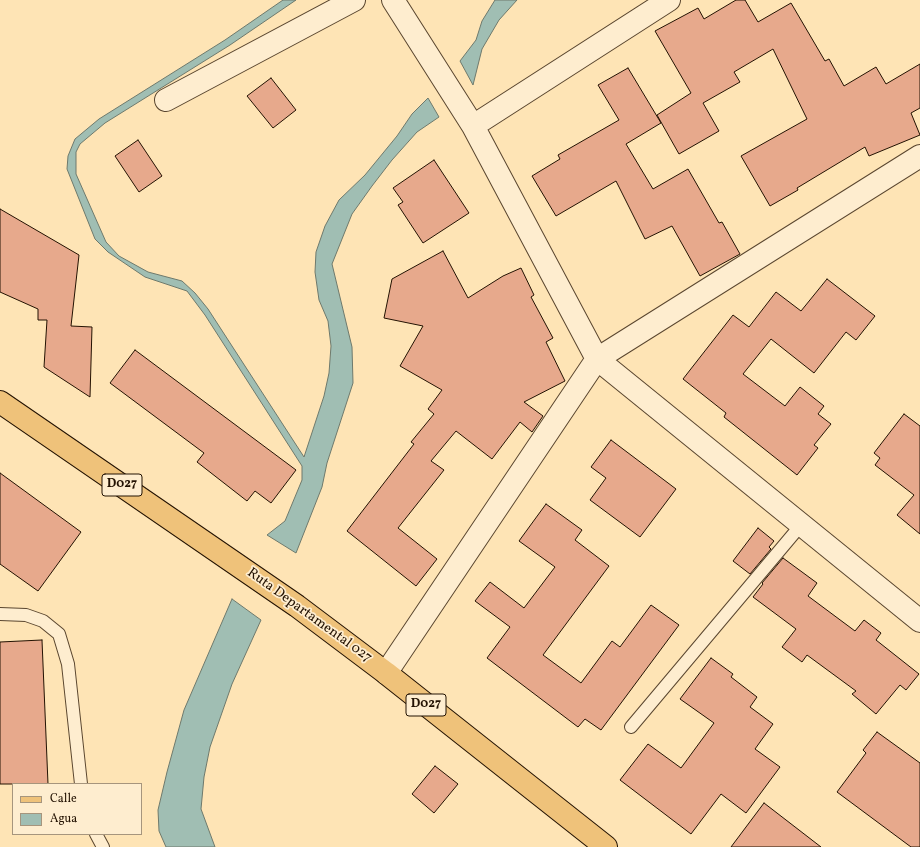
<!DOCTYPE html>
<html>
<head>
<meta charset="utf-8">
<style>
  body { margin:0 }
  #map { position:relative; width:920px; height:847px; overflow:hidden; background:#fee4b5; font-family:Vollkorn,serif }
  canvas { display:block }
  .legend { position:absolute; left:12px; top:783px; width:130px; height:52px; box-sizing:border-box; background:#feedcf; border:1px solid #a6957d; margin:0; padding:5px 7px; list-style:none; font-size:12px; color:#231202 }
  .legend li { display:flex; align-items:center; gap:8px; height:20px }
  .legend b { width:20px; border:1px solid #a6957d }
</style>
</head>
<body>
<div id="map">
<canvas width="920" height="847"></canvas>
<ul class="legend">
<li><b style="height:5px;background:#efc27a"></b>Calle</li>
<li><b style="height:11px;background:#a0beb3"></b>Agua</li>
</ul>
</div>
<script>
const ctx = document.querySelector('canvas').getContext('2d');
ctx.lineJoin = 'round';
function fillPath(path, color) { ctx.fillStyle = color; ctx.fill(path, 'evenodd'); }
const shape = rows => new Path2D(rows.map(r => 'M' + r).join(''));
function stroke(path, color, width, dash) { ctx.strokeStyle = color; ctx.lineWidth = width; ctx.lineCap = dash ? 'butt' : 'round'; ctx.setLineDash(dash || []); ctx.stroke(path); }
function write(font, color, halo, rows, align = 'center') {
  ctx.font = font + ' Vollkorn,serif'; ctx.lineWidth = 3.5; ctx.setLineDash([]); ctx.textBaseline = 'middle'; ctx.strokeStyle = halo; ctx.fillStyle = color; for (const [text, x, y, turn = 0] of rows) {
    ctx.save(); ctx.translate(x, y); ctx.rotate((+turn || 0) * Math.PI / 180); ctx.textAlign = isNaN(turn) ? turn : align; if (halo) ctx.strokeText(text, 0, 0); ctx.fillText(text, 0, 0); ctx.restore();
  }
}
const water = shape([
  [283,0,296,0,230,45,105,123,80,144,76,152,76,174,106,242,119,256,148,272,182,281,195,293,208,309,304,457,324,396,329,373,331,346,328,321,319,300,315,272,316,252,325,226,339,200,365,175,397,136,412,114,428,98,439,117,417,132,392,160,372,186,352,214,332,264,352,347,353,383,327,463,322,487,296,553,267,535,285,521,302,480,302,466,205,315,187,291,145,277,108,252,95,239,67,169,68,156,75,139,99,119,225,40,283,0],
  [495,0,517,0,499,20,482,49,473,85,460,61,476,40,482,21,495,0],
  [232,599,261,620,232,684,210,747,204,777,201,809,215,847,166,847,159,831,158,810,167,772,184,710,232,599]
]);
fillPath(water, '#a0beb3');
stroke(water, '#6e796c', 1);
const building = shape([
  [736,0,745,0,758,22,791,3,825,61,829,59,844,86,876,67,886,84,920,64,920,108,911,113,920,135,869,156,865,147,797,188,798,190,770,206,741,156,807,119,773,49,734,72,740,82,703,103,719,131,679,154,657,115,691,93,655,31,698,8,704,19,736,0],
  [628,68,661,123,626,144,653,189,688,169,719,223,722,222,740,254,700,276,672,226,645,239,616,181,556,216,532,176,560,159,558,155,619,120,598,85,628,68],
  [271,78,296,110,273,128,247,96,271,78],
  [138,140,162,176,139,192,115,156,138,140],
  [434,160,469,213,423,243,398,205,403,202,393,188,434,160],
  [0,209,79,255,71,326,92,327,90,397,44,367,47,320,38,320,38,309,0,292,0,209],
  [443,251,468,298,503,276,521,268,534,295,531,297,553,338,546,342,565,381,524,402,543,416,532,432,520,422,492,459,456,431,431,461,444,470,398,528,437,559,416,586,347,531,414,444,411,442,434,414,428,409,442,390,400,366,423,326,384,318,392,279,443,251],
  [827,279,875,316,856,340,846,332,814,373,771,339,743,374,785,406,800,387,824,406,818,414,831,424,814,445,818,448,797,475,724,417,726,413,683,379,733,315,749,327,776,292,801,311,827,279],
  [135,350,296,470,271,503,255,491,247,501,197,462,204,453,110,383,135,350],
  [904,414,920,426,920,534,897,515,914,495,875,465,880,458,874,453,904,414],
  [611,440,676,489,640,537,590,500,606,478,591,467,611,440],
  [0,473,81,532,38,591,0,564,0,473],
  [546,504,582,530,575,540,609,566,543,655,581,683,612,641,620,647,651,605,679,625,601,730,585,719,578,727,487,658,510,627,475,601,490,582,524,608,555,567,519,541,546,504],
  [758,528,774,541,769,547,771,549,750,574,733,561,758,528],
  [783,558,817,583,808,596,855,631,864,620,881,633,876,640,919,674,906,690,900,685,876,714,852,694,856,691,807,655,802,662,782,647,796,629,753,597,763,584,762,583,783,558],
  [42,640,48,784,0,784,0,642,42,640],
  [711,658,733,674,731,677,757,697,750,707,773,724,755,749,780,767,746,813,721,794,691,834,620,780,648,744,681,768,714,723,680,699,711,658],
  [877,732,920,763,920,847,911,847,837,792,866,753,863,750,877,732],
  [435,766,458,784,434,813,412,794,435,766],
  [764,803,821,847,731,847,764,803]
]);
fillPath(building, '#e7a98c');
stroke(building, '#231202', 1);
const lane = shape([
  [0,614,26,615,43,621,59,634,68,664,81,784],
  [631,727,801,525],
  [96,834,103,847]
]);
const street = shape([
  [393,0,473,126,597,359,920,621],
  [166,100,354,0],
  [473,126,669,0],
  [386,673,597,359,920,156]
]);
const primary = shape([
  [0,402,297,606,386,673,606,847]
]);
stroke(lane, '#5a462f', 14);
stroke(street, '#5a462f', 24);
stroke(primary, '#231202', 24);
stroke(lane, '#feedcf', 12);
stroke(street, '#feedcf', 22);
stroke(primary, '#efc27a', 22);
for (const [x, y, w] of [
  [122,485,40],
  [426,705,40]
]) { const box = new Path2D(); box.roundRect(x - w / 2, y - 11, w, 22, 3); ctx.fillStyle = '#feedcf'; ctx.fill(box); stroke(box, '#231202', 1); }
write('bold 13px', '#231202', null, [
  ["D027",122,485],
  ["D027",426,705]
]);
write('14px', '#231202', '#feedcf', [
  ["Ruta Departamental 027",309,616,36]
]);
</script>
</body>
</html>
